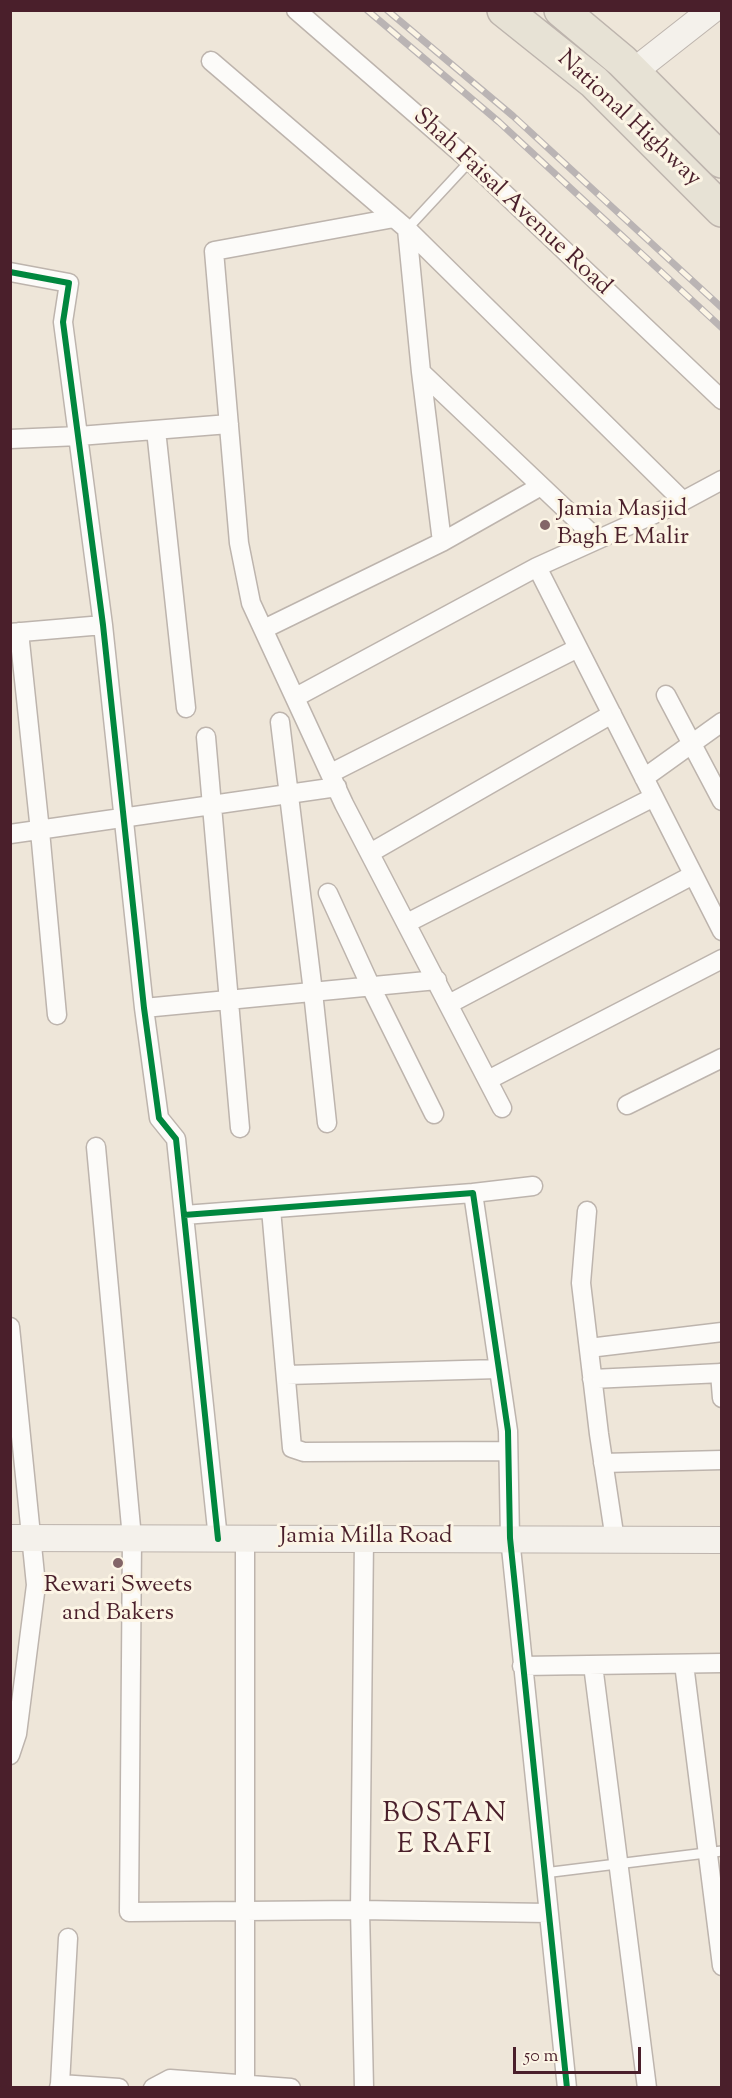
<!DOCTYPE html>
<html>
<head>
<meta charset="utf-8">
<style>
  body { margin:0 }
  #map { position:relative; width:732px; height:2098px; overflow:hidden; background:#eee6d9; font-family:"Sorts Mill Goudy",serif }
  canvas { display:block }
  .frame { position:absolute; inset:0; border:12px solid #4a1f2b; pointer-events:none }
  .scale { position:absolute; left:513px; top:2047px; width:128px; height:27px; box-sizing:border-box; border:3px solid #4a1f2b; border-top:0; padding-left:8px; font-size:18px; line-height:21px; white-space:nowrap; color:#4a1f2b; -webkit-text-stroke:4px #fcf5e5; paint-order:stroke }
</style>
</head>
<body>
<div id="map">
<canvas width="732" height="2098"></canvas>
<div class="frame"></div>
<div class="scale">50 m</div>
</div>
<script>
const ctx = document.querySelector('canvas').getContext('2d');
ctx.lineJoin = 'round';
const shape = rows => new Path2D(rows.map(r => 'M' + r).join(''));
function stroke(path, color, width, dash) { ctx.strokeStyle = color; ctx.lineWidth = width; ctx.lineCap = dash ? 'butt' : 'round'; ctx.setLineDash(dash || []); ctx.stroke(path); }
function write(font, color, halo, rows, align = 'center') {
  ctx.font = font + ' "Sorts Mill Goudy",serif'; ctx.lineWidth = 6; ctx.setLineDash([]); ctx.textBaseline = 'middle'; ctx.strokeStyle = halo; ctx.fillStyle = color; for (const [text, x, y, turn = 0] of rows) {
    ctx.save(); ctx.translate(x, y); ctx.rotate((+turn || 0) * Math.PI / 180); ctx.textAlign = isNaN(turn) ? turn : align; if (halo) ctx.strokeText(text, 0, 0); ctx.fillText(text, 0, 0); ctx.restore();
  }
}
const lane = shape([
  [407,229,470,161],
  [544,1873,722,1851]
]);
const street = shape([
  [296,10,470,161,722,400],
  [211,61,407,229,683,501],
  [394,218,214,251,239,543,251,603,344,804,502,1108],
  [407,229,421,372,442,542],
  [10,272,69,283,63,322,103,625,144,1008,159,1118,176,1139,218,1539],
  [421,372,597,539],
  [156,430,186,708],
  [10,439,79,436,229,424],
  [537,567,722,931],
  [264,629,442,542,541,486],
  [19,632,40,831,57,1015],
  [10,633,103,625],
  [666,695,722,801],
  [296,697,537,567,683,501,722,480],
  [280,722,313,992,327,1123],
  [206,737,240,1128],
  [331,773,578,648],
  [644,778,722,722],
  [10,834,337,787],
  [370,853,612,714],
  [328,893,371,987,434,1114],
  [407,923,654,797],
  [449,1004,693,875],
  [144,1008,437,980],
  [488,1080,722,959],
  [627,1105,722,1058],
  [96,1147,132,1538,129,1912,360,1910,548,1913],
  [473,1193,533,1186],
  [271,1209,292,1448,304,1452,508,1451],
  [587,1211,581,1283,599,1434,615,1540],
  [184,1215,473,1193,508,1431,510,1538,567,2088],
  [10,1327,36,1585,17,1734,10,1755],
  [589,1348,722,1332],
  [720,1373,722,1398],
  [287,1375,498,1369],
  [592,1379,722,1373],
  [603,1463,722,1460],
  [245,1538,245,2084,248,2088],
  [684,1664,722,1966],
  [593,1665,647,2088],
  [522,1666,722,1663],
  [60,2084,68,1938],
  [59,2088,60,2084,119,2088],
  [153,2088,170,2079,291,2088],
  [364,2088,360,1910,364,1538]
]);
const secondary = shape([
  [634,74,647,61,712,10],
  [10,1538,722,1540]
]);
const highway = shape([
  [504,10,594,82,722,210],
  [561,10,622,61,722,161]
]);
stroke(lane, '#bdb4ad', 12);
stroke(street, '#bdb4ad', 21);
stroke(secondary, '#bdb4ad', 28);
stroke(highway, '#bdb4ad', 36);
stroke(lane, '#fcfbf9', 9);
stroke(street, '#fcfbf9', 18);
stroke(secondary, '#f4f1eb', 26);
stroke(highway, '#e7e2d5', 33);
const rail = shape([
  [367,10,499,122,722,328],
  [387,10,513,116,722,308]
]);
stroke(rail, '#bab4b4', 7);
stroke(rail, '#fcf5e5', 4.5, [14]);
stroke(shape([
  [10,272,69,283,63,322,103,625,144,1008,159,1118,176,1139,218,1539],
  [184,1215,473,1193,508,1431,510,1538,567,2088]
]), '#00873e', 6);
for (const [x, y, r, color] of [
  [545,525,6,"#836568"],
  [118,1563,6,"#836568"]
]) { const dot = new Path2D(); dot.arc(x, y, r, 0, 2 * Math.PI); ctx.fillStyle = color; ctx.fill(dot); stroke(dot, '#fcf5e5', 2); }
write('24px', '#4a1f2b', '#fcf5e5', [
  ["National Highway",628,120,43],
  ["Shah Faisal Avenue Road",511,203,43],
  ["Jamia Milla Road",366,1538]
]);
write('24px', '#4a1f2b', '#fcf5e5', [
  ["Jamia Masjid",557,511],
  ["Bagh E Malir",557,539],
  ["Rewari Sweets",118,1587,"center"],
  ["and Bakers",118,1615,"center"]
], 'left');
ctx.letterSpacing = '1.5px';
write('27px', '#4a1f2b', '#fcf5e5', [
  ["BOSTAN",445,1816],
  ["E RAFI",445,1847]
]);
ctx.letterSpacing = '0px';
</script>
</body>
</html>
